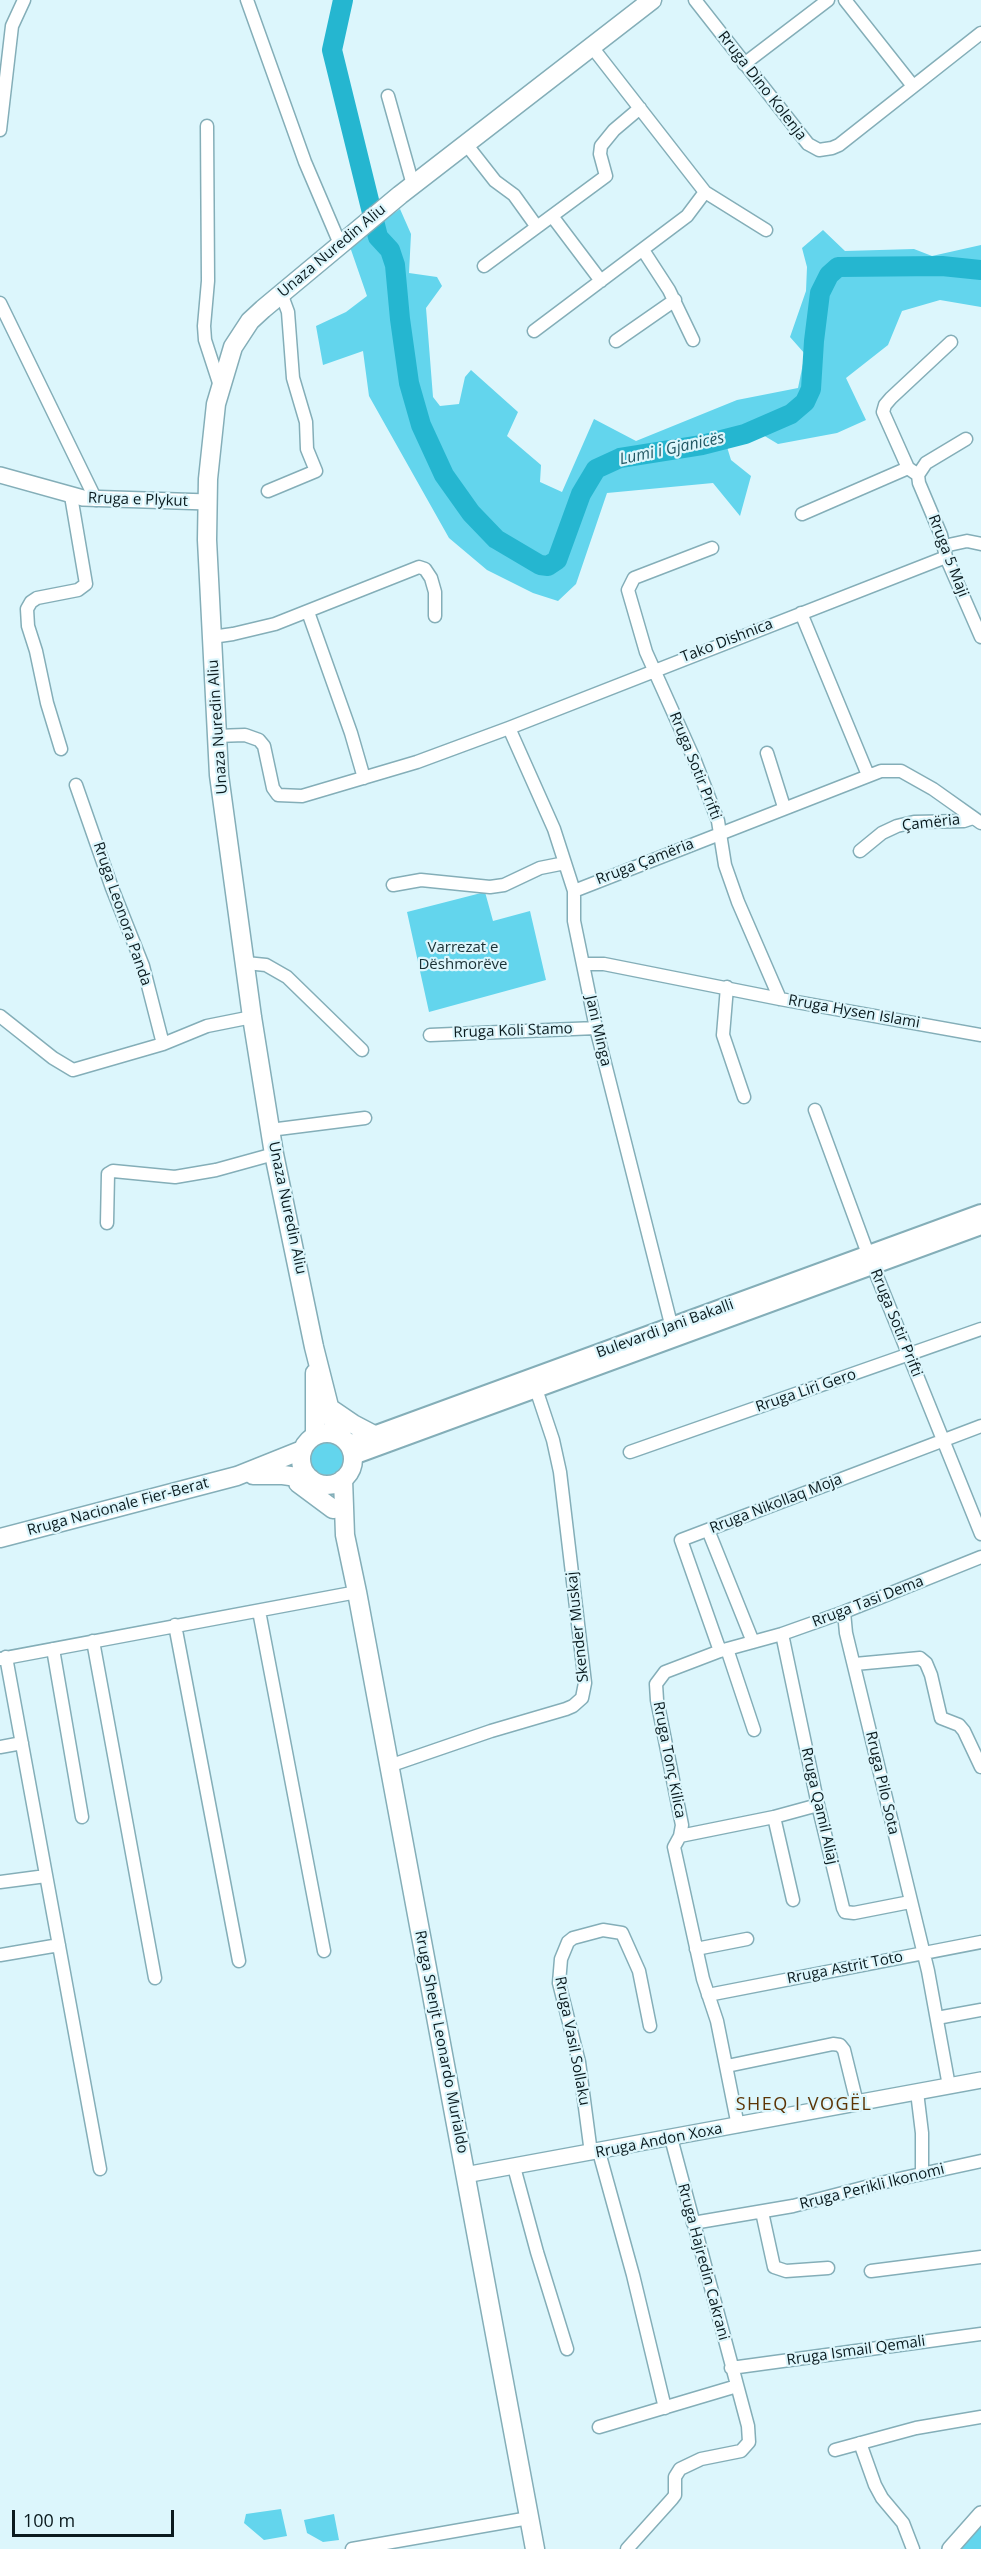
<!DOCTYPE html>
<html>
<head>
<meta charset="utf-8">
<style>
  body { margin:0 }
  #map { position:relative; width:981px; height:2549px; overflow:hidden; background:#dcf6fc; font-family:"Open Sans",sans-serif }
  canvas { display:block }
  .scale { position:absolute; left:12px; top:2510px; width:162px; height:27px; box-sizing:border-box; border:3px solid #0a1a1e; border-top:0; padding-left:8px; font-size:18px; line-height:21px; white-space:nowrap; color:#0a1a1e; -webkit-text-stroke:4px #dcf6fc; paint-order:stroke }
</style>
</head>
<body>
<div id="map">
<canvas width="981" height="2549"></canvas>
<div class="scale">100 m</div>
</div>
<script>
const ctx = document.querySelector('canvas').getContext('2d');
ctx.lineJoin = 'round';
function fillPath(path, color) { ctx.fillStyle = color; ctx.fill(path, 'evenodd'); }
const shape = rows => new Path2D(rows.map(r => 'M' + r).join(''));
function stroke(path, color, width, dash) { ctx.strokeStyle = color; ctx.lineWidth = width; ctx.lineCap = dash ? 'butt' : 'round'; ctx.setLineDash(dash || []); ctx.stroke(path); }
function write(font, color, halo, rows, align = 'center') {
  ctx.font = font + ' "Open Sans",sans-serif'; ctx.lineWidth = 4.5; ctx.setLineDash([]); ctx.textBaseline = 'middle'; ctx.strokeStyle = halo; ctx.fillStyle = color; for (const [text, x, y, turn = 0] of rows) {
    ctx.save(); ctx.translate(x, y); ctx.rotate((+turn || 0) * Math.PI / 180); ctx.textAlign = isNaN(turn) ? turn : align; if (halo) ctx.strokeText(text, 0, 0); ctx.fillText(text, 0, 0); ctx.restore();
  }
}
fillPath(shape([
  [400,209,411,234,409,273,437,277,442,286,426,308,433,397,440,406,459,404,465,377,471,370,518,412,507,436,541,465,540,482,562,492,594,419,636,441,737,400,798,388,805,354,790,337,806,291,807,267,802,248,823,230,845,251,914,249,932,256,981,245,981,307,940,300,902,311,888,345,846,378,866,420,837,433,778,444,753,429,724,437,731,460,751,476,740,516,713,483,607,493,576,584,558,601,533,593,487,570,449,538,369,396,363,351,323,365,316,326,346,312,367,296,349,244],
  [485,892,493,921,530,911,546,980,429,1012,407,912],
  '311 1459a16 16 0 1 1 32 0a16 16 0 1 1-32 0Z',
  [281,2509,287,2536,264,2540,244,2523,246,2514],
  [334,2514,339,2540,323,2542,307,2533,304,2520],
  [981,2519,981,2549,956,2549]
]), '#63d5ed');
stroke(shape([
  [343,0,332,50,378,237,390,250,395,265,400,319,409,383,421,425,444,475,471,513,496,539,540,565,548,566,557,560,581,494,596,469,620,458,702,445,745,434,791,414,805,402,811,389,814,341,820,293,829,275,838,267,942,266,981,270]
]), '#25b6d0', 20);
const minor = shape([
  [247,0,305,162,340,244],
  [695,0,808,144,819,150,832,148,839,145,981,33],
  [845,0,913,86],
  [592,47,705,192,766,230],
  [744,64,828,0],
  [388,96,413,185],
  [207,126,208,281,204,326,205,340,220,386],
  [0,130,12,26,24,0],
  [466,144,495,181,514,195,537,227],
  [552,216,601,281],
  [643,250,669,290,693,340],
  [484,266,606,176,600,154,601,146,614,130,640,108],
  [0,303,96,500],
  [534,331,687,216,705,192],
  [616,341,675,300],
  [951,342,891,398,885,405,883,412,908,468,918,475,919,483,941,535,946,557,981,637],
  [918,475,926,463,966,439],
  [268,491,316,471,307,449,306,422,293,378,288,312,281,293],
  [802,514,908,468],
  [944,546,967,541,981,544],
  [712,548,634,578,628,590,646,652,695,761,718,821,725,865,738,902,780,999],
  [308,612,351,733,364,778],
  [801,613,868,775],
  [212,637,233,634,275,624,419,567,425,569,431,578,435,592,435,616],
  [509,728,554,829,574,891,574,921,596,1028,673,1332],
  [216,736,245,735,259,740,264,746,273,788,278,795,302,796,417,762,509,728,946,557],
  [61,749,47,703,36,651,28,626,27,609,31,602,37,598,78,590,86,584,71,496],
  [767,753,784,807],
  [76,785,112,888,143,966,163,1044],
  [860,851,882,833,897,826,914,822,964,821,973,818],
  [393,885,421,880,490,887,504,885,540,868,565,863],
  [574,891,881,771,901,771,933,789,981,823],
  [246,963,266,965,287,977,362,1050],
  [583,964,604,964,780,999,981,1035],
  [727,987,723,1035,744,1097],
  [0,1016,53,1058,73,1070,163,1044,207,1026,252,1017],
  [430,1035,596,1028],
  [815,1110,868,1254,981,1534],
  [270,1130,365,1118],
  [107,1223,108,1174,113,1171,175,1177,216,1170,274,1154],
  [630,1452,981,1329],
  [708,1530,753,1642],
  [259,1611,324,1951],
  [844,1612,846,1633,928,1971,949,2086],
  [175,1625,239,1961],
  [782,1634,818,1805,843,1908,845,1912,854,1913,910,1902],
  [93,1641,155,1978],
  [53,1649,82,1817],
  [727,1649,754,1730],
  [720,1651,681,1540,981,1426],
  [6,1657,100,2169],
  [0,1659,357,1592],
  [855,1664,920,1658,926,1663,931,1675,941,1718,959,1725,964,1731,981,1767],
  [0,1747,22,1743],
  [389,1766,491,1731,566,1709,573,1706,582,1698,585,1683,560,1472,553,1440,536,1389],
  [774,1817,793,1900],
  [680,1836,774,1817,818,1805],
  [0,1882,46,1876],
  [696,1949,747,1939],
  [0,1955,59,1945],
  [708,1995,981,1942],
  [937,2018,981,2010],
  [727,2066,833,2044,840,2045,844,2050,857,2103],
  [917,2092,922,2133,922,2174],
  [738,2126,717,2021,703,1979,674,1847,680,1836,682,1825,657,1700,656,1684,665,1672,720,1651,782,1634,844,1612,981,1557],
  [599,2152,633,2275,665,2408],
  [591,2153,579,2062,559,1983,561,1959,568,1942,573,1938,603,1930,622,1933,639,1971,650,2026],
  [514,2167,537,2252,567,2349],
  [762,2212,774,2267,786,2271,828,2268],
  [693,2223,793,2206,885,2182,981,2161],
  [871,2271,981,2257],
  [731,2368,981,2334],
  [599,2427,737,2386],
  [860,2443,875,2485,882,2498,903,2523,913,2549],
  [835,2450,916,2428,981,2417],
  [352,2549,529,2518],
  [627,2549,672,2499,675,2495,675,2477,680,2469,701,2459,741,2451,749,2442,748,2426,671,2138]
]);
const tertiary = shape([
  [0,475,83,498,208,502],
  [465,2175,981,2080],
  [950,2549,981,2514]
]);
const secondary = shape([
  [349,1444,981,1213],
  [353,1456,981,1226]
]);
const primary = shape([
  [315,1373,315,1435],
  [331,1409,353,1424,374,1435],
  '301 1459a26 26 0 1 1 52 0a26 26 0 1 1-52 0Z',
  [336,1434,314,1347,274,1154,252,1017,219,775,207,540,208,479,216,404,233,347,250,321,263,309,400,195,652,0],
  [253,1475,283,1475,311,1479],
  [343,1479,345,1535,357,1592,535,2549],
  [298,1483,333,1509],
  [0,1538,237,1476,302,1450]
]);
stroke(minor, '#84aeb8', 15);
stroke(tertiary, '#84aeb8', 18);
stroke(secondary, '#84aeb8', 20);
stroke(primary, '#84aeb8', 21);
stroke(minor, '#fff', 12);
stroke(tertiary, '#fff', 15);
stroke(secondary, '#fff', 16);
stroke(primary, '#fff', 18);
write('15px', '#0a1a1e', '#dcf6fc', [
  ["Rruga Dino Kolenja",762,86,52],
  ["Unaza Nuredin Aliu",332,251,-40],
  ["Rruga e Plykut",138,500,2],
  ["Rruga 5 Maji",948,556,69],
  ["Tako Dishnica",727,641,-21],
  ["Unaza Nuredin Aliu",218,727,-94],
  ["Rruga Sotir Prifti",695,766,68],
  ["Çamëria",931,823,-6],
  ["Rruga Çamëria",645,862,-21],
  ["Rruga Leonora Panda",122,914,71],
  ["Rruga Hysen Islami",854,1012,10],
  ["Rruga Koli Stamo",513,1031,-2],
  ["Jani Minga",598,1031,77],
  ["Unaza Nuredin Aliu",287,1208,78],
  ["Rruga Sotir Prifti",896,1323,68],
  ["Bulevardi Jani Bakalli",665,1329,-20],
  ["Rruga Liri Gero",806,1391,-19],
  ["Rruga Nikollaq Moja",776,1504,-21],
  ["Rruga Nacionale Fier-Berat",118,1507,-15],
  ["Rruga Tasi Dema",868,1602,-21],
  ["Skender Muskaj",578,1627,-96],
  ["Rruga Tonç Kilica",669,1760,79],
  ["Rruga Pilo Sota",882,1783,77],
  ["Rruga Qamil Aliaj",819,1806,77],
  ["Rruga Astrit Toto",845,1968,-11],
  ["Rruga Vasil Sollaku",572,2041,79],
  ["Rruga Shenjt Leonardo Murialdo",441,2042,79],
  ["Rruga Andon Xoxa",659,2141,-11],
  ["Rruga Perikli Ikonomi",872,2187,-14],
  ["Rruga Hajredin Cakrani",703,2262,75],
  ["Rruga Ismail Qemali",856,2351,-8]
]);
write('15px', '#192f34', '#dcf6fc', [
  ["Varrezat e",463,948],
  ["Dëshmorëve",463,965]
]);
write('italic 16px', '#225864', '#dcf6fc', [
  ["Lumi i Gjanicës",672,449,-12]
]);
ctx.letterSpacing = '1.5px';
write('18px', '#5c3405', '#dcf6fc', [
  ["SHEQ I VOGËL",804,2105]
]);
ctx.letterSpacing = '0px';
</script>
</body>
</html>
